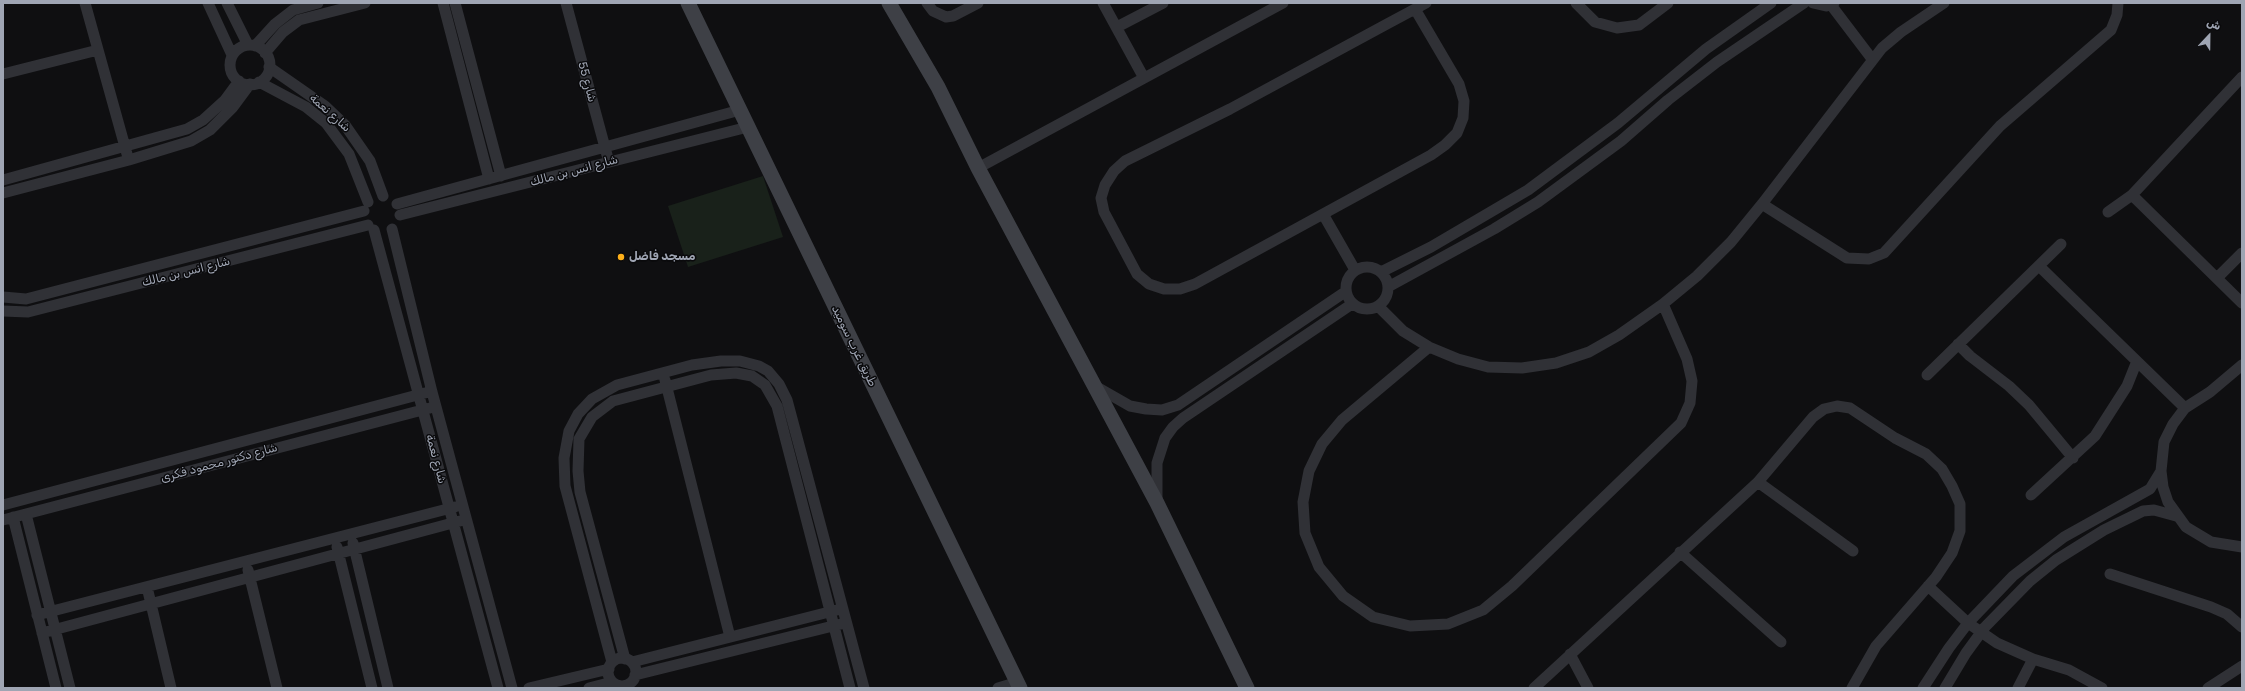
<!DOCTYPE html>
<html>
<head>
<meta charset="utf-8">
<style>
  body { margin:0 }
  #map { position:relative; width:2245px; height:691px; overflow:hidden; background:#0f0f11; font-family:Rubik,Vazirmatn,sans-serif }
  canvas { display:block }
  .frame { position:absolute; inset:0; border:4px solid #9fa5b3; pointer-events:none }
  .north { position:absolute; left:2189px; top:16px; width:40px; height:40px; -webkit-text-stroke:3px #0a0a0c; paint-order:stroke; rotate:22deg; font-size:11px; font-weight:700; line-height:16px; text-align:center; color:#9fa5b3 }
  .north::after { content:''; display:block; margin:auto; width:14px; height:18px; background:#9fa5b3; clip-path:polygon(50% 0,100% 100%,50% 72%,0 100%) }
</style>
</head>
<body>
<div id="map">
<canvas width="2245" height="691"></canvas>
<div class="frame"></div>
<div class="north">ش</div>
</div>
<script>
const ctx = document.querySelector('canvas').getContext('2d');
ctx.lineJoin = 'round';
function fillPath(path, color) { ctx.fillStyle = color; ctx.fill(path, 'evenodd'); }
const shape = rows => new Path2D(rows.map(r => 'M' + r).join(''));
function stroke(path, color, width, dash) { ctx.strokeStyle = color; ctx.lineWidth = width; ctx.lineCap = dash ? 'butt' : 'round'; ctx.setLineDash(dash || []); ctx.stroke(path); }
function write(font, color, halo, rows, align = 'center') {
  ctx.font = font + ' Rubik,Vazirmatn,sans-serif'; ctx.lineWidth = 3; ctx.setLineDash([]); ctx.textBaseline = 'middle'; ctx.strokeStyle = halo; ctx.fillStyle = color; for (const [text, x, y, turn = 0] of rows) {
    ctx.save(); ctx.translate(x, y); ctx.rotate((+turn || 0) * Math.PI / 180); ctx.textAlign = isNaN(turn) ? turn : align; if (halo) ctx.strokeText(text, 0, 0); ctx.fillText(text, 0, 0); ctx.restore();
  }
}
fillPath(shape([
  [763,176,783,237,688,267,668,206]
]), '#19211a');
stroke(shape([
  [85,3,127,154],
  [208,3,232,55],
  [227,3,248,45],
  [443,3,489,179],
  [455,3,501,176],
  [566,3,607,155],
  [927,3,933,11,946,17,953,16,978,3],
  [1103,3,1144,78],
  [1576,3,1595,22,1617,28,1639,25,1668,3],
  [1813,3,1826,6,1834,3],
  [1831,5,1872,59],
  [1415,9,1459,84,1464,101,1463,118,1457,133,1445,145,1431,155,1195,284,1180,289,1164,289,1149,284,1137,274,1104,212,1101,198,1105,185,1114,171,1125,161,1230,109,1387,24,1415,9,1426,3],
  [1117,27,1163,3],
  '230 65a20 20 0 1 1 40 0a20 20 0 1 1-40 0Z',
  [255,46,275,24,293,10,318,3],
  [265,53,283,32,299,20,365,3],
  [269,67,325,106,345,125,370,161,383,196],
  [3,74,98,50],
  [259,82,306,107,326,123,349,154,368,202],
  [978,168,1283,3],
  [3,180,187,129,203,120,225,100,239,81],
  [3,193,129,160,191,141,210,130,233,107,250,84],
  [2132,195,2242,303],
  [397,204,740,110],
  [1762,204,1847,258,1869,259,1884,253,2000,126,2111,30,2117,15,2118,3],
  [2108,212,2132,195,2242,77],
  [1323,214,1355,270],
  [400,215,748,127],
  [392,229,432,392,512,688],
  [374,230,498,688],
  [2039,266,2185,408],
  '1346 288a21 21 0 1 1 42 0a21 21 0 1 1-42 0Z',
  [1381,272,1431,247,1528,190,1618,123,1706,49,1771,3],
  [2217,278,2242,253],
  [1388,287,1494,229,1538,202,1621,141,1668,100,1717,62,1804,3],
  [3,297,26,299,364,211],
  [1378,306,1403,331,1429,347,1458,359,1488,367,1522,368,1556,363,1589,352,1619,335,1663,304,1697,276,1731,242,1762,204,1882,48,1901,32,1944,3],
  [3,311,28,312,368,225],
  [1958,344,1970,356,2009,386,2029,405,2073,458],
  [1429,347,1342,420,1322,444,1309,471,1303,502,1305,533,1319,567,1343,596,1373,617,1410,626,1448,624,1483,610,1512,586,1681,423,1690,403,1692,381,1687,359,1663,304],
  [2242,365,2210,392,2185,408,2173,424,2164,442,2161,471,2163,487,2168,502,2186,527,2211,542,2242,547],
  [1927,375,2061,244],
  [665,380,730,637],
  [1095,386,1130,406,1146,409,1162,410,1178,405,1345,292],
  [1758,482,1853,551],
  [2031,495,2095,436,2127,386,2137,361],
  [1157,500,1157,463,1165,438,1173,427,1183,418,1352,304],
  [3,505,425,393],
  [26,514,70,688],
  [13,517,56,688],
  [3,520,430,408],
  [353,543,388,688],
  [337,547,372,688],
  [1680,552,1781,642],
  [248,570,277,688],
  [2110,574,2211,607,2227,614,2242,627],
  [1928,586,1968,623,1997,643,2033,659,2069,670,2102,688],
  [147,587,171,688],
  [37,615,455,507],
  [42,633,460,521],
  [1570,654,1588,688],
  '608 672a14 14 0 1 1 28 0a14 14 0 1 1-28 0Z',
  [625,659,580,492,578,471,579,439,592,417,613,401,711,375,736,373,752,376,765,385,777,406,850,688],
  [612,662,565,486,564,458,569,431,578,414,592,399,617,385,692,365,721,361,740,361,759,366,768,371,779,384,787,400,864,688],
  [632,662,837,610],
  [635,675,841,624],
  [529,688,609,669],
  [589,688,612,682],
  [998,688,1018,682],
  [1534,688,1758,482,1813,417,1824,409,1837,406,1850,408,1895,438,1926,454,1942,469,1952,486,1960,504,1960,531,1952,553,1936,577,1876,646,1852,688],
  [1923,688,1949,648,1968,623,2013,576,2064,537,2150,489,2161,471],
  [1945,688,1966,653,1985,627,2030,581,2056,560,2104,530,2143,511,2154,510,2176,516],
  [2018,688,2033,659],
  [2208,688,2242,666]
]), '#303136', 11);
stroke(shape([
  [688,3,1020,688],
  [889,3,938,87,978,168,1157,503,1247,688]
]), '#3e4046', 15);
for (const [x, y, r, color] of [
  [621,257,4,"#feb01a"]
]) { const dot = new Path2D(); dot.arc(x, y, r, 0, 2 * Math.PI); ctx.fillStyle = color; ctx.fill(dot); stroke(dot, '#0a0a0c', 1.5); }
write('12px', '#9fa5b3', '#0a0a0c', [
  ["شارع 55",587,82,75],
  ["شارع نعمة",330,113,42],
  ["شارع انس بن مالك",574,171,-15],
  ["شارع انس بن مالك",186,272,-14],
  ["طريق غرب سوميد",854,346,64],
  ["شارع نعمة",436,459,75],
  ["شارع دكتور محمود فكرى",219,463,-15]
]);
write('bold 12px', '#9fa5b3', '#0a0a0c', [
  ["مسجد فاضل",629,257]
], 'left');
</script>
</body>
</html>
